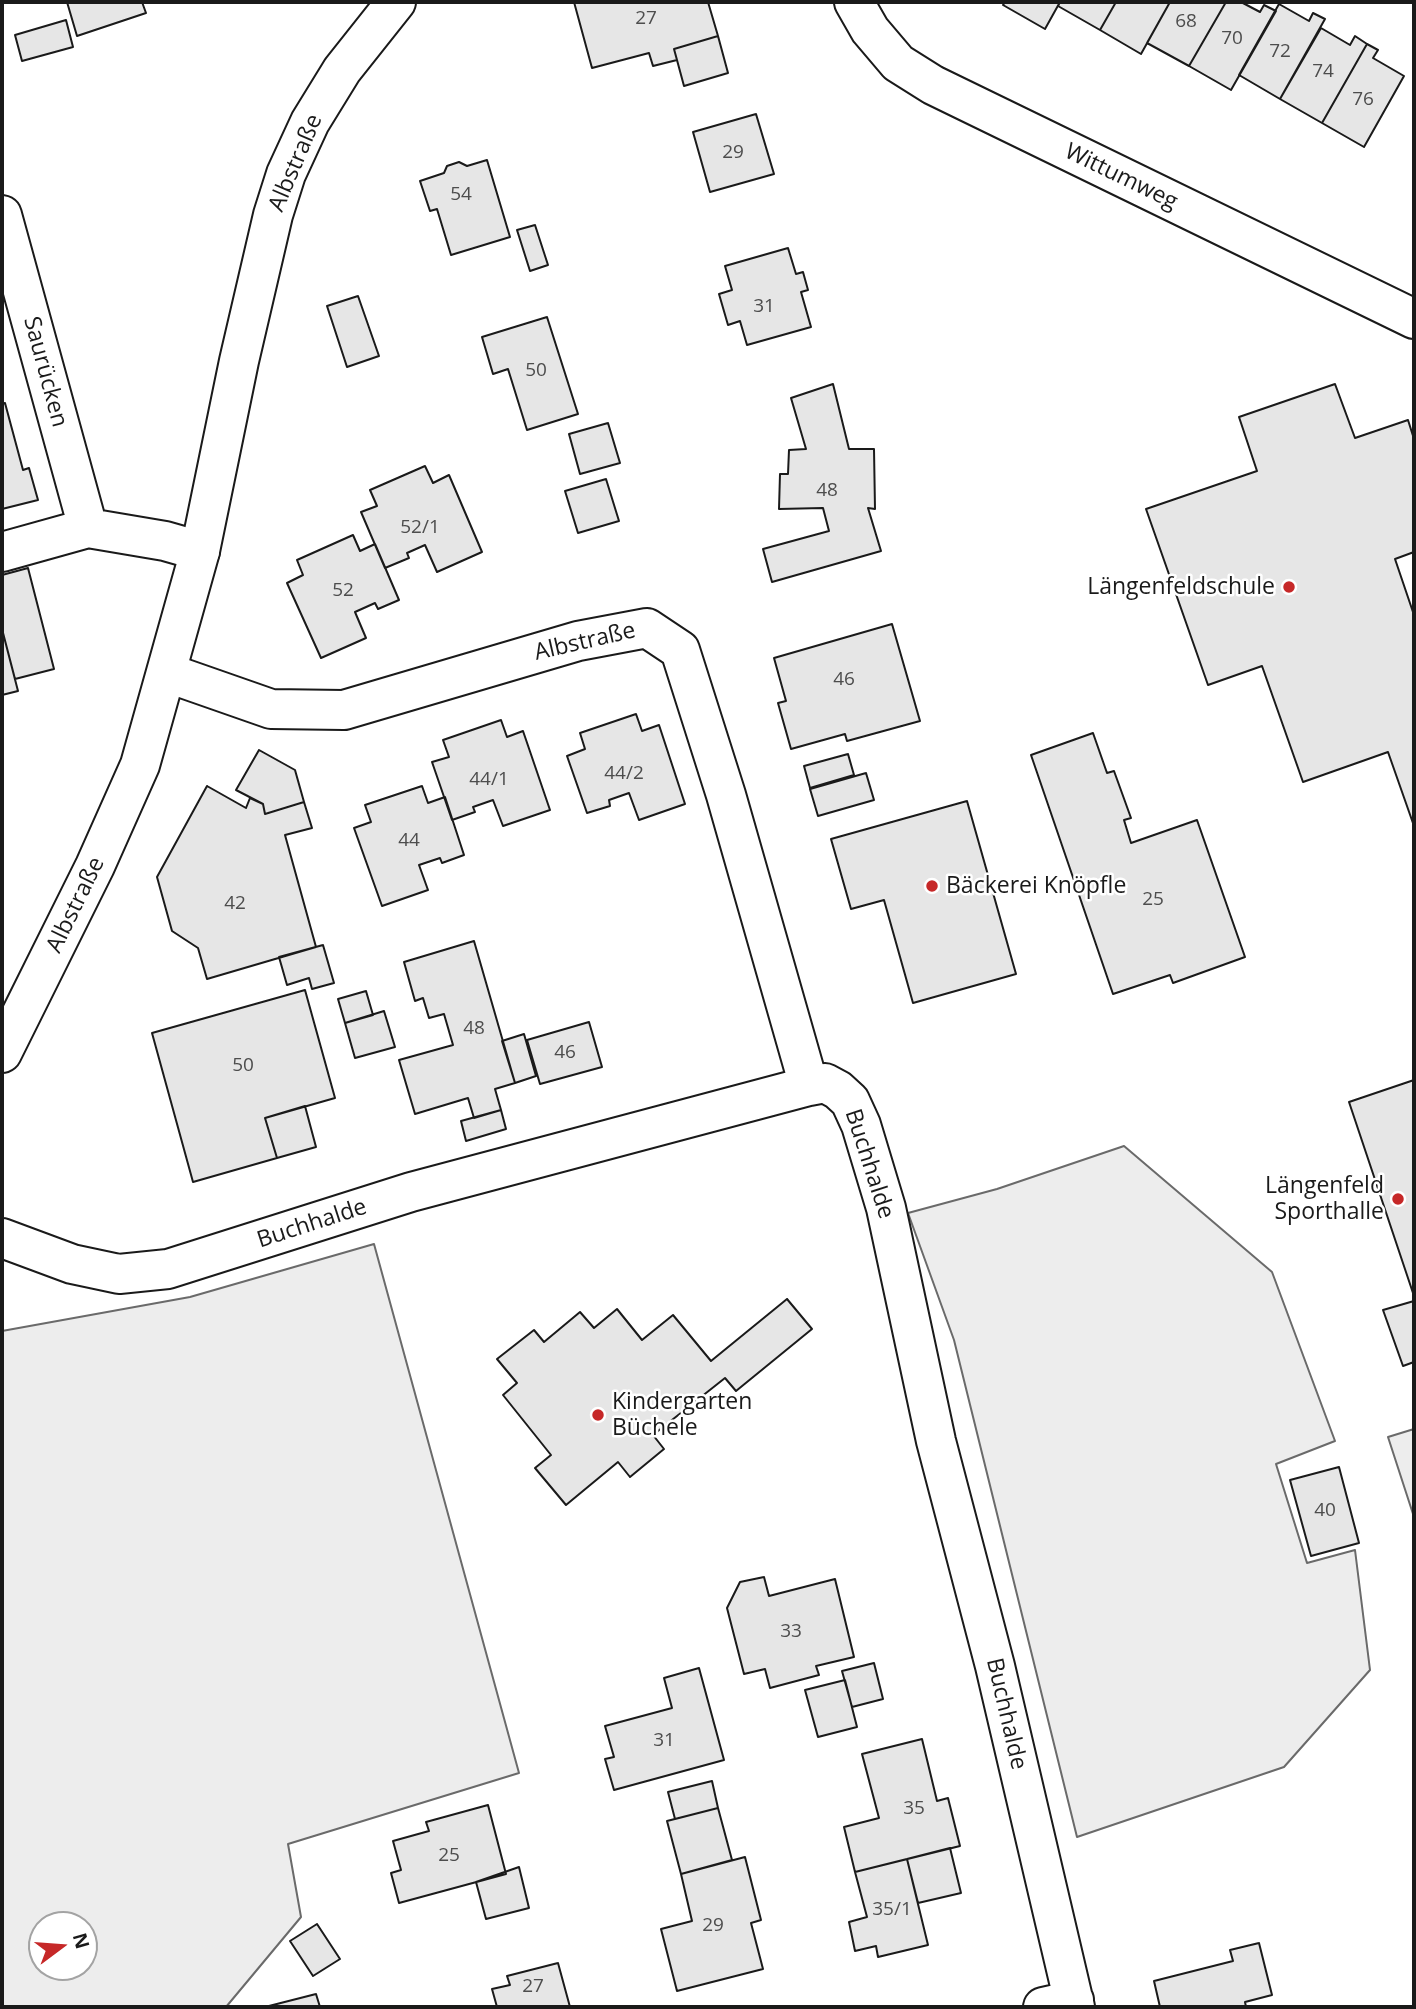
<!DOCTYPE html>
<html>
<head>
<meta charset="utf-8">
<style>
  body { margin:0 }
  #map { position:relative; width:1416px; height:2009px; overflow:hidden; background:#fff; font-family:"Open Sans",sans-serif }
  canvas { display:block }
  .frame { position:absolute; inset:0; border:4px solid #1a1a1a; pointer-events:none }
  .north { position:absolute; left:28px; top:1911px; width:70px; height:70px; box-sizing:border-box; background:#fff; border:2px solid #a3a3a3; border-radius:50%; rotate:74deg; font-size:19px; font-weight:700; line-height:28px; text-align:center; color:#1a1a1a }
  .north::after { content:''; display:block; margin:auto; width:24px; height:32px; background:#c62828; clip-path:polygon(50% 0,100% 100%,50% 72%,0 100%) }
</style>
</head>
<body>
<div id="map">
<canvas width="1416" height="2009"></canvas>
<div class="frame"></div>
<div class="north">N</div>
</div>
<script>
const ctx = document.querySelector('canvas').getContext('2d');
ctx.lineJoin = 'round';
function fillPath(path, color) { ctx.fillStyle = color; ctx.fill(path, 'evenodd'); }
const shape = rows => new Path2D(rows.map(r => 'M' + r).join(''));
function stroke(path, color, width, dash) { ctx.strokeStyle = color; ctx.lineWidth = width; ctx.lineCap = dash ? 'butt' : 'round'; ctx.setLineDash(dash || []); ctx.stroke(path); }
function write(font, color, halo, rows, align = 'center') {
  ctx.font = font + ' "Open Sans",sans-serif'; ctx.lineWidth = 5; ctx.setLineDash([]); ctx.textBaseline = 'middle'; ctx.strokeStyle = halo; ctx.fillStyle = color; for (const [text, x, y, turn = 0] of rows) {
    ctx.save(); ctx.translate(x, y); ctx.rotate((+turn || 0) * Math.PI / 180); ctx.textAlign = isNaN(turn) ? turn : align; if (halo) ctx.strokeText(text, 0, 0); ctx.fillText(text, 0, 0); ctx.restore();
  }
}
const built = shape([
  [1124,1146,1272,1272,1335,1441,1276,1464,1307,1563,1355,1550,1370,1670,1284,1767,1077,1837,954,1340,908,1213,997,1189,1124,1146],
  [374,1244,519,1773,288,1844,301,1917,226,2007,2,2007,2,1331,190,1297,374,1244],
  [42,1925,84,1925,84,1967,42,1967,42,1925],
  [1414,1429,1414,1517,1388,1437,1414,1429]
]);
fillPath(built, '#ededed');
stroke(built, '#6a6a6a', 2);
const building = shape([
  [67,2,142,2,146,13,77,36,67,2],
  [574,2,708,2,718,36,674,49,677,60,653,66,649,53,592,68,574,2],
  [1005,2,1060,2,1045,29,1003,5,1005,2],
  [1060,2,1116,2,1100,30,1058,6,1060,2],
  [1116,2,1170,2,1141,54,1100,30,1116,2],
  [1170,2,1226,2,1189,66,1147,43,1170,2],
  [1226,2,1241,2,1260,12,1264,5,1276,11,1231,90,1189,66,1226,2],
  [1279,4,1309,21,1313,13,1325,19,1280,99,1239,75,1279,4],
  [66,20,73,47,22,61,15,35,66,20],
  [1321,28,1350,45,1355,36,1367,44,1322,123,1280,99,1321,28],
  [718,36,728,73,684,86,674,49,718,36],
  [1367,44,1378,50,1373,58,1404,76,1364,147,1322,123,1367,44],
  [756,114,774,174,710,192,693,132,756,114],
  [487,160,510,237,451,255,437,209,430,211,420,181,444,173,447,166,459,162,467,166,487,160],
  [535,225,548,265,530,271,517,230,535,225],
  [788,248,796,274,803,272,808,290,801,292,811,327,747,345,740,321,728,325,719,294,732,290,725,266,788,248],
  [358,296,379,356,347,367,327,306,358,296],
  [547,317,578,414,527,430,508,369,493,374,482,337,547,317],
  [833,384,849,449,874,449,875,509,868,508,881,551,772,582,763,549,829,531,823,508,779,509,780,474,788,474,789,450,806,449,791,398,833,384],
  [1335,384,1355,438,1408,420,1414,439,1414,552,1395,559,1414,615,1414,826,1388,752,1303,782,1262,666,1208,685,1146,509,1257,471,1239,417,1335,384],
  [5,403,23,470,29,468,38,500,2,509,2,404,5,403],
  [608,423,620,463,580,474,569,434,608,423],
  [425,466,433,483,449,475,482,552,437,572,425,545,407,553,409,558,385,568,361,512,377,506,370,490,425,466],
  [606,479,619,521,578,533,565,491,606,479],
  [353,535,360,551,375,544,399,600,378,609,375,603,355,612,366,638,321,658,287,583,303,575,297,560,353,535],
  [28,568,54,669,15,679,2,629,2,575,28,568],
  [892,624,920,721,847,741,845,734,791,749,778,703,786,701,774,658,892,624],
  [2,629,18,691,2,695,2,629],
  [636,714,642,731,659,725,685,804,639,820,629,793,609,800,610,806,587,813,567,756,585,749,580,733,636,714],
  [501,720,507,737,523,731,550,810,503,826,493,800,473,807,475,812,452,820,432,762,449,757,443,740,501,720],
  [1093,733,1107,773,1114,771,1131,818,1124,820,1131,843,1197,820,1245,957,1173,983,1170,975,1113,994,1031,755,1093,733],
  [259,750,295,770,304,802,265,814,263,804,236,790,259,750],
  [848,754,854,775,810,788,804,766,848,754],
  [866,773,874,800,818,816,810,789,866,773],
  [207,786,246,808,250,798,263,804,265,814,304,802,312,828,285,835,316,947,207,979,198,948,172,931,157,877,207,786],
  [422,786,428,803,445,797,464,855,442,863,440,858,419,865,428,890,382,906,354,828,371,822,365,805,422,786],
  [967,801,1016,974,913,1003,884,900,851,909,831,839,967,801],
  [474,941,515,1083,495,1089,501,1110,474,1118,468,1098,415,1114,399,1060,453,1045,444,1014,429,1018,423,998,415,1001,404,962,474,941],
  [323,945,334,983,312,989,309,978,287,985,279,957,323,945],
  [305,990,335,1098,265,1118,277,1158,193,1182,152,1033,305,990],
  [366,991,373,1015,345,1023,338,999,366,991],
  [384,1011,395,1047,355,1058,345,1023,384,1011],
  [589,1022,602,1067,540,1084,527,1040,589,1022],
  [524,1034,536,1076,515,1083,502,1041,524,1034],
  [1414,1080,1414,1296,1349,1102,1414,1080],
  [305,1106,316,1147,277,1158,265,1118,305,1106],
  [501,1110,506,1129,466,1141,461,1121,501,1110],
  [787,1299,812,1329,736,1391,725,1378,653,1435,664,1449,630,1477,618,1462,566,1505,535,1468,551,1455,503,1395,517,1383,497,1359,534,1330,544,1342,580,1312,594,1328,617,1309,642,1340,673,1315,711,1361,787,1299],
  [1414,1301,1414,1362,1403,1366,1383,1310,1414,1301],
  [1339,1467,1359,1543,1311,1556,1290,1480,1339,1467],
  [764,1577,769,1596,835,1579,854,1657,816,1666,819,1675,770,1688,765,1669,744,1674,727,1608,740,1582,764,1577],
  [874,1663,883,1699,852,1707,842,1671,874,1663],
  [699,1668,724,1760,614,1790,605,1759,614,1757,605,1726,672,1708,664,1678,699,1668],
  [845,1680,857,1727,818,1737,805,1690,845,1680],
  [922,1739,937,1801,948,1798,960,1846,855,1872,844,1827,879,1818,862,1754,922,1739],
  [712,1781,718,1808,675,1819,668,1792,712,1781],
  [488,1805,506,1874,399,1903,391,1873,401,1870,393,1841,429,1831,426,1822,488,1805],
  [718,1808,732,1860,681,1874,667,1821,718,1808],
  [950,1848,961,1893,918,1903,907,1859,950,1848],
  [745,1857,761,1920,751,1923,763,1969,677,1991,661,1929,692,1921,681,1874,745,1857],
  [907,1859,928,1945,878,1957,876,1946,855,1951,849,1922,867,1917,855,1872,907,1859],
  [519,1867,529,1908,486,1919,476,1882,519,1867],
  [317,1924,340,1959,313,1976,290,1941,317,1924],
  [1259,1943,1272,1995,1245,2002,1246,2007,1160,2007,1154,1981,1233,1961,1230,1950,1259,1943],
  [558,1963,570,2007,497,2007,492,1989,510,1985,507,1976,558,1963],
  [316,1994,320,2007,265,2007,316,1994]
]);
fillPath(building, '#e6e6e6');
stroke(building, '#1a1a1a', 2);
const minor = shape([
  [854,2,870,30,898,63,933,85,1414,319],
  [2,215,88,528],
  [2,552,88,528,165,541,200,551],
  [168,673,271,709,344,710,578,641,647,628,680,650,726,795,809,1086],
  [2,1238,72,1264,119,1274,168,1269,411,1192,809,1086,825,1083,838,1090,850,1101,861,1125,886,1208,936,1441,995,1666,1075,2007],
  [1043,2007,1074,2000]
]);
const tertiary = shape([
  [2,1053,95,866,140,765,200,551,239,361,273,215,286,174,310,122,342,70,396,2]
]);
stroke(minor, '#1a1a1a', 42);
stroke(tertiary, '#1a1a1a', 42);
stroke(minor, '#fff', 38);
stroke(tertiary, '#fff', 38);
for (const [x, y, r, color] of [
  [1289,587,7,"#c62828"],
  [932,886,7,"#c62828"],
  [1398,1199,7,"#c62828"],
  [598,1415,7,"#c62828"]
]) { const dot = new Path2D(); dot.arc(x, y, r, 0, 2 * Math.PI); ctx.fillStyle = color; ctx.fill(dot); stroke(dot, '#fff', 2.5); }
write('19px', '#4d4d4d', null, [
  ["27",646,19],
  ["68",1186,22],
  ["70",1232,39],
  ["72",1280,52],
  ["74",1323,72],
  ["76",1363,100],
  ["29",733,153],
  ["54",461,195],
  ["31",764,307],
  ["50",536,371],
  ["48",827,491],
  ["52/1",420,528],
  ["52",343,591],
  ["46",844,680],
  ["44/2",624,774],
  ["44/1",489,780],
  ["44",409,841],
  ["25",1153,900],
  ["42",235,904],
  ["48",474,1029],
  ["46",565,1053],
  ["50",243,1066],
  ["40",1325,1511],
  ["33",791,1632],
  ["31",664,1741],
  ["35",914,1809],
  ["25",449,1856],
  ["35/1",892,1910],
  ["29",713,1926],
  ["27",533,1987]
]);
write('23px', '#1a1a1a', '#fff', [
  ["Albstraße",296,163,-67],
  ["Wittumweg",1121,177,26],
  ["Saurücken",45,372,75],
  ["Albstraße",585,642,-13],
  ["Albstraße",76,905,-64],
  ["Buchhalde",869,1164,72],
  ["Buchhalde",312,1224,-18],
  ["Buchhalde",1006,1714,77]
]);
write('23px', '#1a1a1a', '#fff', [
  ["Längenfeldschule",1275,587],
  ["Bäckerei Knöpfle",946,886,"left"],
  ["Längenfeld",1384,1186],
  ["Sporthalle",1384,1212],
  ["Kindergarten",612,1402,"left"],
  ["Büchele",612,1428,"left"]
], 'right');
</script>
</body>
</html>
